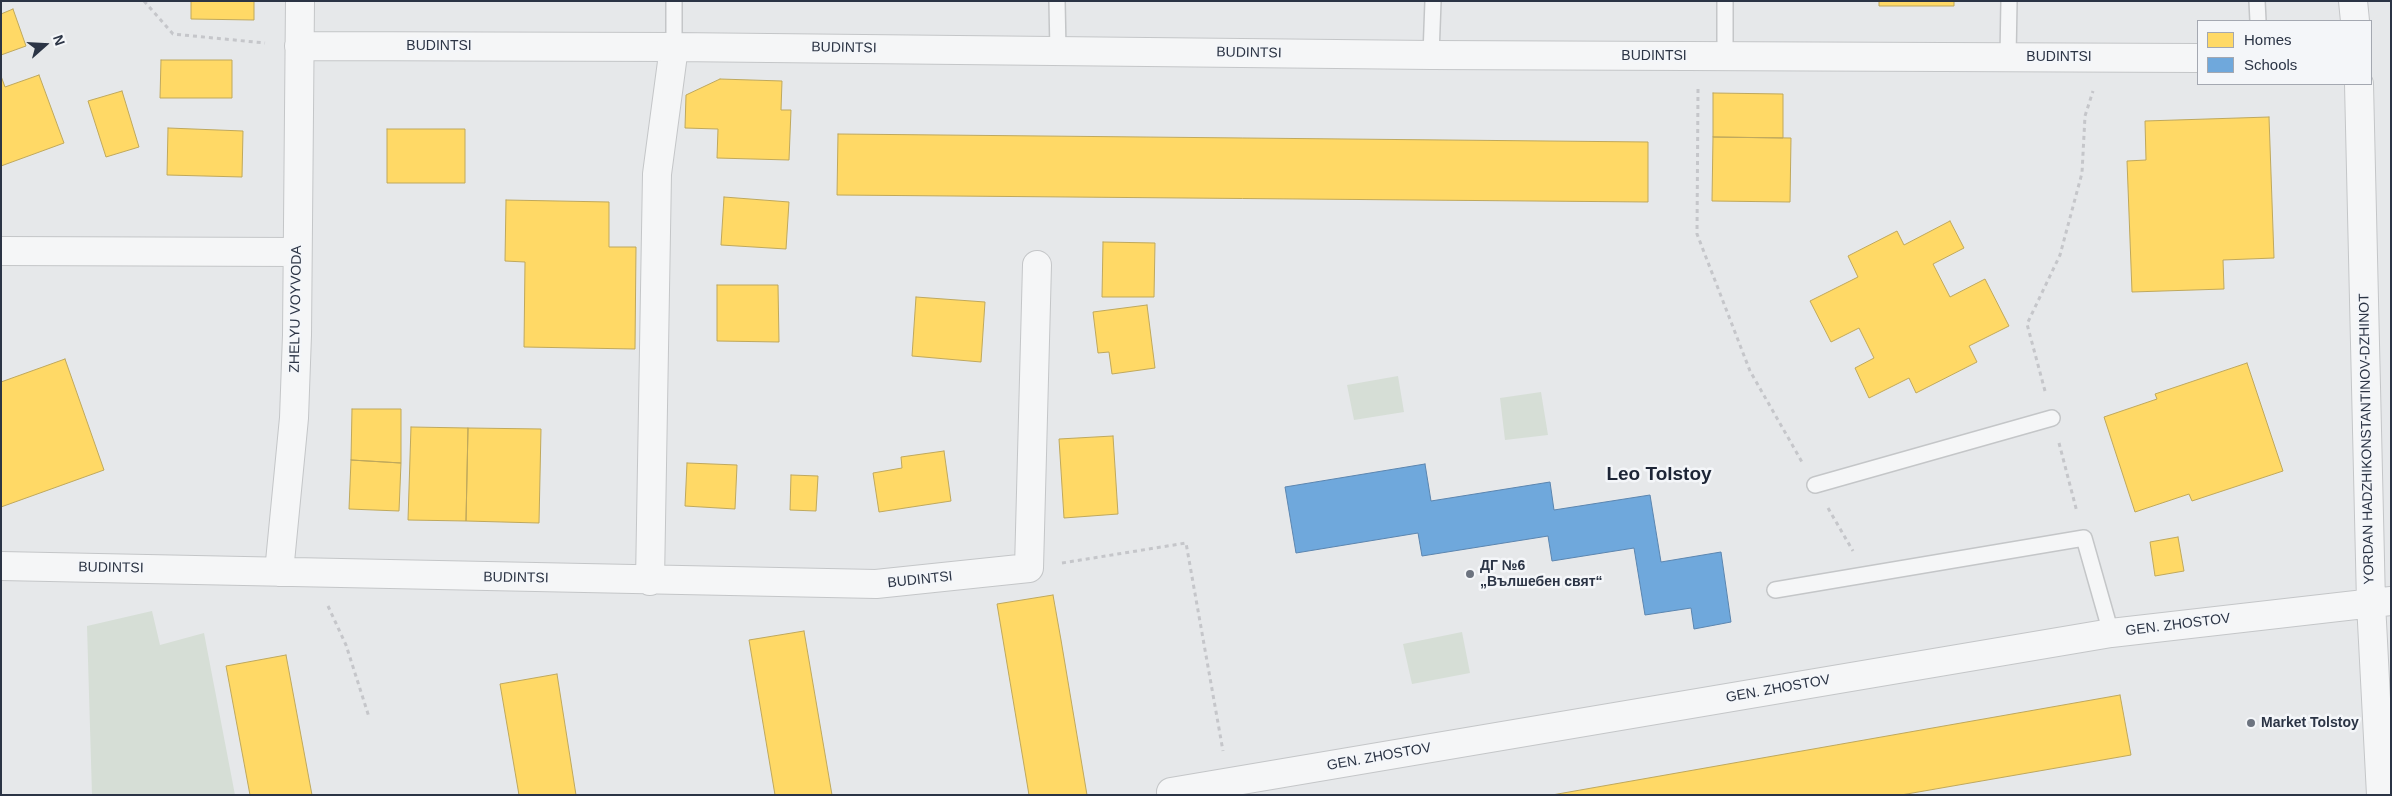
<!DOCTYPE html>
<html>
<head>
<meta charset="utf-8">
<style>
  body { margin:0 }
  #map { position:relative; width:2392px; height:796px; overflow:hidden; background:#e6e8ea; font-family:Arial,sans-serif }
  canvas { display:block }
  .frame { position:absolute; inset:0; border:2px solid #2b3445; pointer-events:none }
  .legend { position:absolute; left:2197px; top:20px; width:175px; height:65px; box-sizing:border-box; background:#f4f6f9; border:1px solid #a4a8b1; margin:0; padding:6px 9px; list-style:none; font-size:15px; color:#2b3445 }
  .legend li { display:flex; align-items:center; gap:10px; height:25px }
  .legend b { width:25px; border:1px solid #a4a8b1 }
  .north { position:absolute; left:20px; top:20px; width:50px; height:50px; -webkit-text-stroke:4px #f4f6f9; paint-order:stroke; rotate:71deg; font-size:14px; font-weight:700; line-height:20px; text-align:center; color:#2b3445 }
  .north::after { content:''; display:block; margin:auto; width:18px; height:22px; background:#2b3445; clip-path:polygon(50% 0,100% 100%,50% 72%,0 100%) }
</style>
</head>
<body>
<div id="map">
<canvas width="2392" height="796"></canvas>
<div class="frame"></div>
<ul class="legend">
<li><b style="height:14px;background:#ffd966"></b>Homes</li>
<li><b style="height:14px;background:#6fa8dc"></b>Schools</li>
</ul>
<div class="north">N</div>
</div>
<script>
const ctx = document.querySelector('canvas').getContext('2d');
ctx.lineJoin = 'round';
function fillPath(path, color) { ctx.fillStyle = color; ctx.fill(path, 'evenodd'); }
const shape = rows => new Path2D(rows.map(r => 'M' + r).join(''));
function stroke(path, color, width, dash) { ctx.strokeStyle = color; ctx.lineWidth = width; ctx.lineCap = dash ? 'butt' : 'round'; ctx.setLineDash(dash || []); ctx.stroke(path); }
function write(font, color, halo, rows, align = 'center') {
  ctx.font = font + ' Arial,sans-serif'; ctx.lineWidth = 5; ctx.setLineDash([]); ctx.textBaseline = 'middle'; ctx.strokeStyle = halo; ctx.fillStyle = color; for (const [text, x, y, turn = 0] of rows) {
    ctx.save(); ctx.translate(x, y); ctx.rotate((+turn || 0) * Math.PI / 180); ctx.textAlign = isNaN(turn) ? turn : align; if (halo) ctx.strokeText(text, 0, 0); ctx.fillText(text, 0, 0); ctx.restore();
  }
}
fillPath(shape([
  [1398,376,1404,412,1354,420,1347,385],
  [1541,392,1548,435,1505,440,1500,398],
  [152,611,160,645,204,633,235,795,92,795,87,626],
  [1462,632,1470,673,1412,684,1403,644]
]), '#d6ded6');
const homes = shape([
  [191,1,254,1,254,20,191,19,191,1],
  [1879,1,1954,1,1954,6,1879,6,1879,1],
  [13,9,26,46,1,55,1,14,13,9],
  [161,60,232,60,232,98,160,98,161,60],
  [39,75,64,143,1,166,1,76,5,87,39,75],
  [720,79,782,81,781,110,791,110,789,160,717,158,718,129,685,128,686,95,720,79],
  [122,91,139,147,106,157,88,101,122,91],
  [1713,93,1783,94,1783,138,1713,137,1713,93],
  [2269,117,2274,258,2223,260,2224,289,2132,292,2127,161,2146,160,2145,121,2269,117],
  [168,128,243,131,242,177,167,175,168,128],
  [387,129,465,129,465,183,387,183,387,129],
  [838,134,1648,142,1648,202,837,195,838,134],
  [1713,137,1791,138,1790,202,1712,201,1713,137],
  [724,197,789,202,786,249,721,245,724,197],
  [506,200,609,202,609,247,636,247,635,349,524,347,525,262,505,261,506,200],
  [1950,221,1964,248,1933,264,1950,297,1985,279,2009,326,1969,346,1977,362,1916,393,1909,378,1869,398,1855,368,1874,358,1859,328,1831,342,1810,301,1858,277,1848,256,1897,231,1904,245,1950,221],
  [1103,242,1155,243,1154,297,1102,297,1103,242],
  [717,285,778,285,779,342,717,341,717,285],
  [916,297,985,302,981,362,912,356,916,297],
  [1147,305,1155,368,1112,374,1109,352,1098,353,1093,312,1147,305],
  [65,359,104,470,1,507,1,382,65,359],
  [2247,363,2283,471,2192,501,2189,494,2135,512,2104,417,2157,399,2155,394,2247,363],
  [352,409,401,409,401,463,351,460,352,409],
  [411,427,468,428,466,521,408,520,411,427],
  [468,428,541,429,539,523,466,521,468,428],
  [1113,436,1118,514,1064,518,1059,439,1113,436],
  [944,451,951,501,879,512,873,473,902,468,901,457,944,451],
  [351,460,401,463,399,511,349,509,351,460],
  [687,463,737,465,735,509,685,506,687,463],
  [791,475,818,476,816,511,790,510,791,475],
  [2178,537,2184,571,2155,576,2150,542,2178,537],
  [1053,595,1061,640,1087,795,1029,795,997,604,1053,595],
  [804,631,832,795,775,795,749,640,804,631],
  [286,655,312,795,250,795,226,666,286,655],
  [557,674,576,795,519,795,500,684,557,674],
  [2120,695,2131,755,1901,795,1552,795,2120,695]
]);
fillPath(homes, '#ffd966');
stroke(homes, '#bfa85c', 1);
const schools = shape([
  [1425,464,1431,501,1550,482,1554,510,1650,495,1661,562,1721,552,1731,622,1694,629,1691,608,1645,615,1634,548,1552,561,1548,536,1422,556,1418,533,1296,553,1285,487,1425,464]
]);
fillPath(schools, '#6fa8dc');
stroke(schools, '#5b85af', 1);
const lane = shape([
  [1057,1,1058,51],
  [2257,1,2258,21],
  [674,47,674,1],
  [1431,55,1433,1],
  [1725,56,1725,1],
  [2008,57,2009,1],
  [1815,485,2052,418],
  [1775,590,2084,538,2111,633]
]);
const street = shape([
  [2353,1,2355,21],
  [299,46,674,47,1431,55,2198,58],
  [2359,84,2371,603,2381,795],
  [1,251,297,252],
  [1,566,876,584,1029,568,1037,265],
  [279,572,294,418,297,335,300,1],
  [650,581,657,174,674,47],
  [1172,795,1171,792,2111,633,2391,601]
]);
stroke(lane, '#c4c6c8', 18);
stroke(street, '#c4c6c8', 30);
stroke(shape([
  [144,1,173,34,265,43],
  [1698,89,1697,234,1750,371,1802,462],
  [2045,391,2027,324,2060,255,2082,173,2085,116,2093,91],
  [2059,443,2077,512],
  [1828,508,1853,551],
  [1062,563,1186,543,1223,751],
  [328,606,346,645,369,717]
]), '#c5c6ca', 3, [4, 4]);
stroke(lane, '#f5f6f7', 15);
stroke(street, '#f5f6f7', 28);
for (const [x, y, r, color] of [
  [1470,574,5,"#6c737f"],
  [2251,723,5,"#6c737f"]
]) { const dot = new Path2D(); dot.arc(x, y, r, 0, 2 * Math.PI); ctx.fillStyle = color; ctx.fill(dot); stroke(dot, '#f4f6f9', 2); }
write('14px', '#2b3445', '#f4f6f9', [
  ["BUDINTSI",439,46],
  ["BUDINTSI",844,48,1],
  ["BUDINTSI",1249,53,1],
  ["BUDINTSI",1654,56],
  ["BUDINTSI",2059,57],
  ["ZHELYU VOYVODA",296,309,-89],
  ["YORDAN HADZHIKONSTANTINOV-DZHINOT",2367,439,-91],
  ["BUDINTSI",111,568,1],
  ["BUDINTSI",516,578,1],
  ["BUDINTSI",920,580,-6],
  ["GEN. ZHOSTOV",2178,625,-7],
  ["GEN. ZHOSTOV",1778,689,-10],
  ["GEN. ZHOSTOV",1379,757,-10]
]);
write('bold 14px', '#2b3445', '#f4f6f9', [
  ["ДГ №6",1480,566],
  ["„Вълшебен свят“",1480,582],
  ["Market Tolstoy",2261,723]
], 'left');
write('bold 19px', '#1d2536', '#f4f6f9', [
  ["Leo Tolstoy",1659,475]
]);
</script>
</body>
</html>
